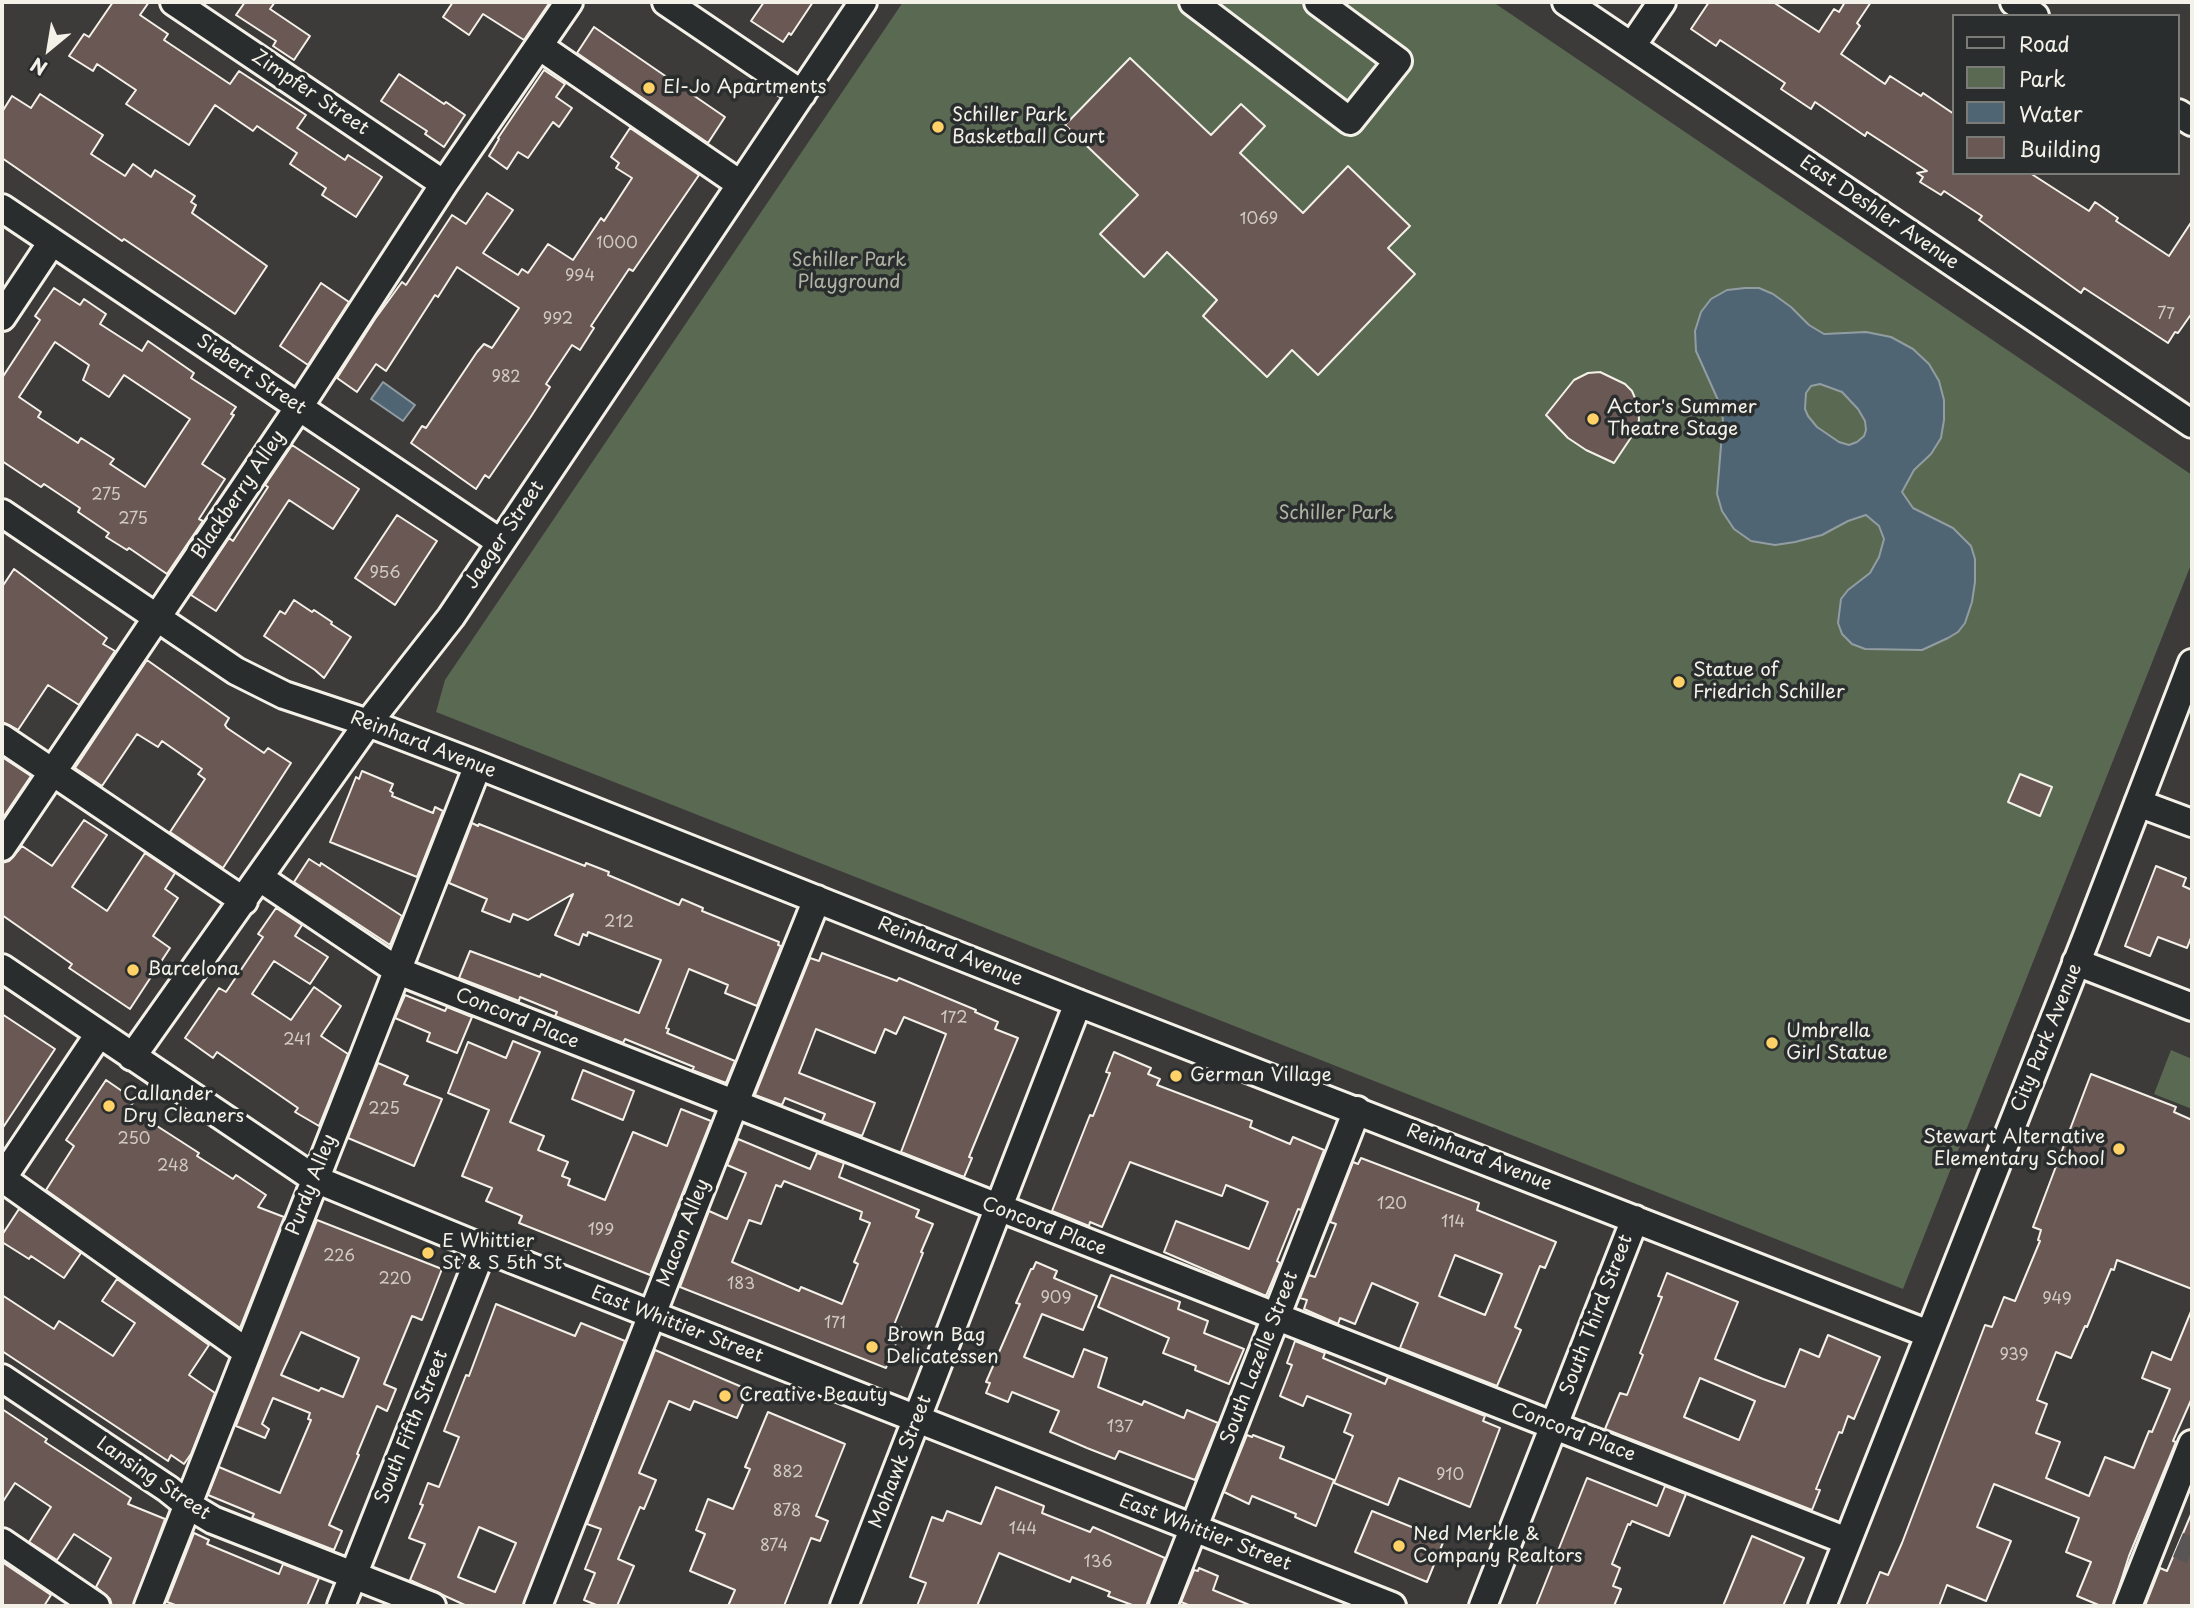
<!DOCTYPE html>
<html>
<head>
<meta charset="utf-8">
<style>
  body { margin:0 }
  #map { position:relative; width:2194px; height:1608px; overflow:hidden; background:#3d3a3a; font-family:"Playpen Sans",sans-serif }
  canvas { display:block }
  .frame { position:absolute; inset:0; border:4px solid #f4f1e8; pointer-events:none }
  .legend { position:absolute; left:1952px; top:14px; width:228px; height:161px; box-sizing:border-box; background:#2a2d2e; border:2px solid #7b7b78; margin:0; padding:9px 12px; list-style:none; font-size:21px; color:#f4f1e8 }
  .legend li { display:flex; align-items:center; gap:14px; height:35px }
  .legend b { width:35px; border:2px solid #7b7b78 }
  .north { position:absolute; left:14px; top:14px; width:70px; height:70px; -webkit-text-stroke:5px #2a2d2e; paint-order:stroke; rotate:210deg; font-size:19px; font-weight:700; line-height:28px; text-align:center; color:#f4f1e8 }
  .north::after { content:''; display:block; margin:auto; width:24px; height:32px; background:#f4f1e8; clip-path:polygon(50% 0,100% 100%,50% 72%,0 100%) }
</style>
</head>
<body>
<div id="map">
<canvas width="2194" height="1608"></canvas>
<div class="frame"></div>
<ul class="legend">
<li><b style="height:9px;background:#2a2d2e"></b>Road</li>
<li><b style="height:19px;background:#5a6952"></b>Park</li>
<li><b style="height:19px;background:#506574"></b>Water</li>
<li><b style="height:19px;background:#6a5855"></b>Building</li>
</ul>
<div class="north">N</div>
</div>
<script>
const ctx = document.querySelector('canvas').getContext('2d');
ctx.lineJoin = 'round';
function fillPath(path, color) { ctx.fillStyle = color; ctx.fill(path, 'evenodd'); }
const shape = rows => new Path2D(rows.map(r => 'M' + r).join(''));
function stroke(path, color, width, dash) { ctx.strokeStyle = color; ctx.lineWidth = width; ctx.lineCap = dash ? 'butt' : 'round'; ctx.setLineDash(dash || []); ctx.stroke(path); }
function write(font, color, halo, rows, align = 'center') {
  ctx.font = font + ' "Playpen Sans",sans-serif'; ctx.lineWidth = 7; ctx.setLineDash([]); ctx.textBaseline = 'middle'; ctx.strokeStyle = halo; ctx.fillStyle = color; for (const [text, x, y, turn = 0] of rows) {
    ctx.save(); ctx.translate(x, y); ctx.rotate((+turn || 0) * Math.PI / 180); ctx.textAlign = isNaN(turn) ? turn : align; if (halo) ctx.strokeText(text, 0, 0); ctx.fillText(text, 0, 0); ctx.restore();
  }
}
fillPath(shape([
  [903,2,1493,2,2192,475,2192,562,1903,1289,436,712,445,680],
  [2171,1050,2192,1059,2192,1109,2154,1094]
]), '#5a6952');
const water = shape([
  [1745,288,1759,288,1773,294,1791,307,1809,325,1824,334,1866,332,1891,337,1913,349,1929,364,1939,381,1944,400,1944,420,1941,438,1931,454,1914,470,1902,492,1913,508,1953,528,1971,546,1975,559,1975,582,1972,602,1965,623,1958,632,1948,638,1922,650,1865,649,1852,644,1842,634,1838,623,1841,599,1848,590,1870,573,1879,557,1884,539,1879,526,1866,515,1848,521,1822,535,1795,542,1775,545,1751,541,1734,529,1722,511,1717,494,1723,422,1722,409,1696,351,1695,331,1701,312,1711,299,1727,290,1745,288],
  [1820,384,1842,392,1858,409,1865,421,1866,430,1864,436,1857,442,1849,445,1839,442,1817,427,1808,416,1805,409,1806,393,1811,386,1820,384],
  [383,382,415,405,403,421,371,399,383,382]
]);
fillPath(water, '#506574');
stroke(water, '#929da2', 2);
const building = shape([
  [113,2,149,2,140,15,168,34,164,40,230,84,239,71,306,115,297,128,345,160,348,155,382,177,356,217,322,195,326,188,290,164,297,153,257,126,253,131,215,105,189,145,126,104,136,90,97,64,93,71,69,56,84,34,89,37,113,2],
  [245,2,275,2,270,9,310,36,294,60,273,46,276,41,236,15,245,2],
  [453,2,550,2,524,40,483,14,469,35,443,17,453,2],
  [764,2,813,2,791,35,789,33,783,42,751,21,764,2],
  [1709,2,1773,2,1819,32,1834,9,1839,12,1845,2,1871,2,1857,23,1860,26,1841,54,1885,84,1890,76,1921,96,1923,93,1954,114,1954,173,2030,173,2089,211,2095,202,2118,218,2116,221,2169,256,2192,221,2192,313,2178,333,2175,332,2168,343,2084,288,2081,293,1979,220,1982,216,1944,191,1941,195,1920,182,1923,177,1917,173,1927,171,1867,132,1865,136,1815,102,1811,109,1781,89,1785,83,1720,40,1716,46,1691,29,1709,2],
  [594,27,725,117,708,143,577,53,594,27],
  [1130,58,1211,135,1241,104,1265,126,1240,153,1303,213,1348,166,1410,226,1388,248,1415,274,1318,375,1292,350,1267,377,1203,316,1217,300,1167,252,1144,277,1100,234,1138,195,1065,125,1130,58],
  [544,70,565,84,556,97,572,108,559,127,553,122,528,158,518,152,507,169,489,156,499,139,498,138,544,70],
  [399,74,444,104,446,102,465,115,444,147,425,134,427,131,381,101,399,74],
  [40,94,103,135,91,154,125,176,133,164,151,177,155,170,195,196,191,202,196,205,192,213,267,266,235,314,124,239,122,241,2,158,2,112,12,96,31,108,40,94],
  [630,128,699,175,633,271,629,269,591,326,594,328,580,350,572,345,546,384,550,387,530,418,489,478,485,475,476,489,411,443,422,426,426,428,477,352,484,344,492,348,519,308,457,267,438,297,435,295,386,371,376,364,357,392,337,378,375,319,402,282,406,285,452,215,466,224,487,193,513,210,483,253,518,275,522,269,528,273,548,244,573,260,601,218,604,221,632,178,616,168,619,163,611,157,630,128],
  [321,283,349,302,308,365,280,346,321,283],
  [54,288,80,305,84,299,106,314,100,324,142,351,148,341,194,373,191,378,236,407,231,414,234,415,202,464,225,479,199,519,203,521,167,574,129,548,127,550,106,537,109,533,78,512,80,508,44,484,41,487,2,461,2,378,40,320,35,316,54,288],
  [55,342,89,365,83,380,109,397,124,375,190,419,145,487,110,464,114,459,81,438,78,443,38,417,41,412,19,397,55,342],
  [1600,372,1625,384,1632,391,1638,405,1639,420,1634,433,1614,463,1586,450,1568,438,1546,415,1574,380,1588,373,1600,372],
  [292,445,359,489,333,529,289,500,216,611,191,595,229,538,233,541,268,487,265,485,292,445],
  [397,515,437,541,395,605,355,578,397,515],
  [14,569,107,638,103,644,115,651,79,705,48,685,18,730,2,722,2,587,14,569],
  [294,600,312,612,314,610,332,622,331,624,351,637,324,678,315,670,264,636,280,611,285,614,294,600],
  [147,660,229,718,225,725,227,728,264,753,268,748,291,763,223,868,170,832,205,779,198,774,202,769,162,741,158,747,137,734,102,786,75,768,147,660],
  [2,757,31,776,2,819,2,757],
  [362,771,393,784,390,791,393,793,392,796,433,813,435,807,443,811,417,877,330,842,356,777,359,779,362,771],
  [2020,774,2052,787,2040,816,2008,802,2020,774],
  [84,820,107,835,72,887,107,911,145,853,175,873,165,889,178,898,153,936,170,948,130,1009,69,968,72,964,2,915,2,863,9,861,22,846,52,866,84,820],
  [472,823,478,826,479,824,585,866,586,863,609,872,608,875,679,905,682,899,703,908,702,911,779,942,778,945,781,946,757,1006,725,993,728,985,689,969,666,1028,669,1029,667,1033,735,1061,726,1083,692,1070,694,1067,625,1039,623,1043,555,1016,557,1012,520,997,519,1001,459,978,470,951,540,977,541,974,639,1013,661,960,588,932,587,936,583,934,579,945,555,935,573,894,528,920,513,914,510,922,482,911,487,899,449,883,472,823],
  [309,859,320,866,321,863,402,916,390,945,294,882,309,859],
  [2156,866,2186,878,2183,886,2192,890,2192,935,2187,948,2158,937,2150,956,2125,946,2156,866],
  [276,908,302,925,295,936,328,957,310,984,274,961,252,994,291,1020,314,987,341,1006,321,1036,348,1054,319,1126,295,1112,298,1108,217,1052,213,1058,185,1038,219,988,226,992,263,937,258,934,276,908],
  [822,953,897,981,899,978,976,1010,975,1012,998,1022,995,1029,1018,1038,969,1157,972,1158,964,1177,901,1152,946,1034,904,1017,896,1034,885,1029,875,1053,816,1029,799,1073,875,1103,862,1136,822,1121,825,1114,785,1098,782,1105,755,1095,810,958,819,961,822,953],
  [405,995,445,1011,447,1007,472,1017,457,1053,427,1041,430,1033,395,1018,405,995],
  [2,1014,55,1049,2,1129,2,1014],
  [513,1041,540,1052,510,1122,544,1136,538,1150,568,1162,562,1176,570,1179,568,1185,605,1200,633,1132,667,1146,681,1109,711,1121,650,1275,519,1223,522,1216,486,1201,492,1188,462,1176,489,1110,448,1093,468,1042,506,1058,513,1041],
  [1114,1052,1151,1068,1148,1074,1160,1079,1157,1085,1252,1121,1250,1127,1290,1144,1293,1137,1324,1150,1301,1210,1298,1209,1277,1261,1280,1263,1266,1296,1164,1252,1176,1221,1249,1249,1268,1202,1226,1185,1222,1196,1130,1162,1102,1227,1090,1222,1089,1226,1052,1211,1090,1115,1093,1116,1110,1073,1106,1072,1114,1052],
  [378,1063,408,1076,404,1084,442,1099,414,1166,348,1138,378,1063],
  [583,1070,634,1091,623,1120,572,1099,583,1070],
  [2091,1074,2176,1107,2174,1112,2192,1120,2192,1289,2117,1260,2114,1270,2111,1269,2087,1327,2085,1326,2071,1358,2056,1352,2037,1400,2047,1404,2036,1433,2060,1442,2046,1478,2089,1496,2105,1457,2134,1468,2149,1431,2152,1432,2170,1389,2142,1378,2152,1352,2171,1360,2192,1309,2192,1398,2173,1441,2176,1442,2129,1556,2113,1606,2101,1606,2077,1596,2091,1562,2066,1552,2079,1518,1994,1484,1977,1527,2011,1541,1986,1601,1947,1585,1939,1606,1866,1606,1880,1572,1888,1575,1902,1543,1985,1325,1992,1327,2004,1297,2015,1301,2040,1241,2038,1240,2041,1230,2033,1227,2091,1074],
  [106,1080,135,1100,129,1108,199,1153,197,1156,233,1179,236,1175,266,1195,258,1207,284,1217,240,1328,46,1190,74,1146,66,1140,106,1080],
  [738,1139,810,1169,817,1153,844,1163,839,1177,919,1210,916,1217,933,1224,921,1252,923,1253,894,1325,902,1328,886,1368,680,1287,709,1211,727,1219,746,1173,727,1165,738,1139],
  [784,1181,862,1212,860,1219,870,1223,854,1262,858,1264,842,1304,801,1287,799,1291,732,1262,749,1220,761,1224,776,1185,781,1187,784,1181],
  [1361,1158,1479,1203,1477,1210,1556,1242,1545,1268,1540,1266,1515,1327,1521,1330,1497,1386,1400,1348,1418,1303,1372,1283,1355,1324,1340,1318,1338,1324,1304,1309,1307,1300,1300,1298,1309,1275,1315,1277,1336,1224,1330,1222,1353,1162,1358,1164,1361,1158],
  [1455,1255,1502,1274,1485,1315,1439,1296,1455,1255],
  [19,1209,81,1253,64,1278,31,1256,29,1259,2,1242,2,1235,19,1209],
  [317,1220,442,1269,422,1320,412,1316,384,1384,396,1389,387,1411,377,1406,357,1454,359,1455,329,1525,342,1531,334,1550,252,1518,254,1514,208,1495,219,1467,280,1493,311,1420,308,1419,310,1413,273,1398,262,1424,269,1429,265,1438,236,1426,317,1220],
  [301,1332,359,1358,343,1397,321,1388,319,1391,281,1375,301,1332],
  [1036,1262,1057,1271,1054,1278,1097,1296,1083,1330,1042,1314,1024,1357,1073,1377,1084,1349,1107,1358,1098,1387,1142,1405,1144,1401,1184,1418,1187,1410,1218,1423,1195,1480,1119,1451,1115,1459,1087,1448,1050,1432,1059,1411,1012,1392,1008,1402,986,1393,990,1383,986,1382,1020,1304,1016,1303,1031,1269,1033,1269,1036,1262],
  [1667,1273,1738,1302,1715,1359,1763,1379,1785,1387,1800,1349,1819,1357,1828,1335,1880,1357,1854,1419,1848,1416,1842,1433,1839,1432,1816,1489,1820,1490,1812,1510,1605,1429,1620,1393,1627,1395,1643,1355,1640,1353,1662,1297,1658,1296,1667,1273],
  [1700,1378,1755,1401,1739,1440,1684,1417,1700,1378],
  [1111,1275,1180,1302,1178,1309,1208,1321,1204,1333,1244,1349,1229,1384,1195,1370,1196,1366,1163,1353,1169,1338,1098,1307,1111,1275],
  [117,1279,209,1345,189,1375,215,1393,191,1454,184,1464,171,1455,168,1461,2,1351,2,1295,54,1329,59,1321,113,1356,135,1323,102,1301,117,1279],
  [496,1304,575,1336,581,1323,625,1341,523,1606,467,1606,410,1580,425,1544,409,1538,423,1505,420,1504,428,1483,439,1487,459,1437,444,1431,466,1375,469,1376,496,1304],
  [479,1527,516,1543,495,1592,458,1577,479,1527],
  [1295,1341,1325,1353,1323,1358,1385,1384,1388,1377,1485,1416,1483,1421,1500,1428,1470,1507,1399,1478,1388,1505,1334,1483,1353,1436,1344,1432,1351,1414,1307,1396,1303,1406,1280,1396,1292,1365,1287,1363,1295,1341],
  [655,1350,749,1390,737,1418,694,1401,690,1410,669,1401,639,1473,656,1480,644,1509,640,1507,618,1559,634,1566,617,1606,599,1606,584,1600,595,1573,585,1569,601,1529,587,1524,655,1350],
  [2,1409,47,1439,45,1442,131,1498,128,1504,165,1519,133,1606,112,1606,110,1599,96,1587,111,1558,74,1534,57,1560,29,1542,51,1507,15,1483,2,1503,2,1409],
  [768,1412,845,1444,816,1516,828,1521,820,1541,811,1538,784,1606,728,1606,735,1590,690,1571,705,1534,696,1530,708,1499,733,1509,750,1469,745,1467,768,1412],
  [1247,1435,1252,1437,1253,1435,1284,1447,1280,1458,1334,1480,1316,1526,1295,1517,1296,1514,1252,1496,1249,1504,1224,1492,1247,1435],
  [1587,1478,1657,1506,1665,1486,1686,1494,1669,1536,1632,1521,1630,1525,1628,1524,1612,1564,1620,1568,1613,1586,1621,1589,1614,1606,1536,1606,1587,1478],
  [996,1487,1044,1506,1042,1513,1090,1532,1093,1527,1165,1558,1146,1606,1135,1606,1108,1596,1110,1592,1072,1577,1070,1582,999,1553,977,1606,917,1606,926,1583,910,1577,932,1517,943,1521,947,1511,981,1524,996,1487],
  [1372,1511,1444,1540,1427,1582,1355,1552,1372,1511],
  [2192,1512,2192,1606,2145,1606,2160,1568,2167,1571,2192,1512],
  [194,1533,209,1540,207,1544,279,1574,283,1564,319,1578,307,1606,178,1606,167,1602,194,1533],
  [1752,1536,1804,1558,1783,1606,1723,1606,1752,1536],
  [2,1562,51,1595,44,1606,2,1606,2,1562],
  [1199,1568,1218,1576,1213,1590,1252,1606,1191,1606,1181,1602,1194,1570,1198,1571,1199,1568]
]);
fillPath(building, '#6a5855');
stroke(building, '#f4f1e8', 2);
stroke(shape([
  [2178,1545,2192,1551]
]), '#585554', 26, [26, 13]);
const minor = shape([
  [174,2,444,184],
  [666,2,802,94],
  [1193,2,1350,121,1398,61,1318,2],
  [1566,2,2192,424],
  [2014,2,2035,16],
  [539,46,740,184],
  [1632,46,1662,2],
  [2178,113,2192,122],
  [2,208,500,542],
  [2,317,52,242],
  [2,513,236,671,284,695,368,723,478,765,1078,1003,1929,1334],
  [2,738,244,901],
  [2138,803,2192,823],
  [2,847,299,407,444,184,569,2],
  [260,878,398,971,1847,1541],
  [2076,962,2192,1007],
  [2,968,315,1179,483,1248,1392,1606],
  [132,1057,368,723,451,617,863,2],
  [2,1178,247,1352],
  [2,1179,99,1034],
  [2,1378,168,1489,188,1505,213,1520,432,1606],
  [2,1542,96,1606],
  [148,1606,478,765],
  [341,1606,483,1248],
  [538,1606,734,1105,817,899],
  [844,1606,1078,1003],
  [1163,1606,1357,1110],
  [1483,1606,1635,1219],
  [1822,1606,2087,936,2192,663],
  [2128,1606,2192,1444]
]);
stroke(minor, '#f4f1e8', 32);
stroke(minor, '#2a2d2e', 26);
for (const [x, y, r, color] of [
  [649,88,7,"#ffd166"],
  [938,127,7,"#ffd166"],
  [1593,419,7,"#ffd166"],
  [1679,682,7,"#ffd166"],
  [133,970,7,"#ffd166"],
  [1772,1043,7,"#ffd166"],
  [1176,1076,7,"#ffd166"],
  [109,1106,7,"#ffd166"],
  [2119,1149,7,"#ffd166"],
  [428,1253,7,"#ffd166"],
  [872,1347,7,"#ffd166"],
  [725,1396,7,"#ffd166"],
  [1399,1546,7,"#ffd166"]
]) { const dot = new Path2D(); dot.arc(x, y, r, 0, 2 * Math.PI); ctx.fillStyle = color; ctx.fill(dot); stroke(dot, '#2a2d2e', 2.5); }
write('16px', '#d2cbc3', null, [
  ["1069",1259,220],
  ["1000",617,244],
  ["994",580,277],
  ["77",2166,315],
  ["992",558,320],
  ["982",506,378],
  ["275",106,496],
  ["275",133,520],
  ["956",385,574],
  ["212",619,923],
  ["172",954,1019],
  ["241",297,1041],
  ["225",384,1110],
  ["250",134,1140],
  ["248",173,1167],
  ["120",1392,1205],
  ["114",1453,1223],
  ["199",601,1231],
  ["226",339,1257],
  ["220",395,1280],
  ["183",741,1285],
  ["909",1056,1299],
  ["949",2057,1300],
  ["171",835,1324],
  ["939",2014,1356],
  ["137",1120,1428],
  ["882",788,1473],
  ["910",1450,1476],
  ["878",787,1512],
  ["144",1023,1530],
  ["874",774,1547],
  ["136",1098,1563]
]);
write('19px', '#f4f1e8', '#2a2d2e', [
  ["El-Jo Apartments",663,88],
  ["Schiller Park",952,116],
  ["Basketball Court",952,138],
  ["Actor's Summer",1607,408],
  ["Theatre Stage",1607,430],
  ["Statue of",1693,671],
  ["Friedrich Schiller",1693,693],
  ["Barcelona",147,970],
  ["Umbrella",1786,1032],
  ["Girl Statue",1786,1054],
  ["German Village",1190,1076],
  ["Callander",123,1095],
  ["Dry Cleaners",123,1117],
  ["Stewart Alternative",2105,1138,"right"],
  ["Elementary School",2105,1160,"right"],
  ["E Whittier",442,1242],
  ["St & S 5th St",442,1264],
  ["Brown Bag",886,1336],
  ["Delicatessen",886,1358],
  ["Creative Beauty",739,1396],
  ["Ned Merkle &",1413,1535],
  ["Company Realtors",1413,1557]
], 'left');
write('19px', '#f4f1e8', '#2a2d2e', [
  ["Zimpfer Street",310,93,34],
  ["East Deshler Avenue",1879,213,34],
  ["Siebert Street",251,375,34],
  ["Blackberry Alley",239,495,-56],
  ["Jaeger Street",505,535,-56],
  ["Reinhard Avenue",423,745,21],
  ["Reinhard Avenue",950,952,22],
  ["Concord Place",517,1019,22],
  ["City Park Avenue",2047,1038,-68],
  ["Reinhard Avenue",1479,1158,21],
  ["Purdy Alley",312,1185,-69],
  ["Concord Place",1044,1227,21],
  ["Macon Alley",684,1233,-69],
  ["South Third Street",1597,1315,-69],
  ["East Whittier Street",677,1325,21],
  ["South Lazelle Street",1260,1358,-69],
  ["South Fifth Street",412,1427,-68],
  ["Concord Place",1573,1433,21],
  ["Mohawk Street",901,1462,-69],
  ["Lansing Street",153,1479,34],
  ["East Whittier Street",1205,1533,21]
]);
write('19px', '#afb4a4', '#2a2d2e', [
  ["Schiller Park",849,261],
  ["Playground",849,283],
  ["Schiller Park",1336,514]
]);
</script>
</body>
</html>
